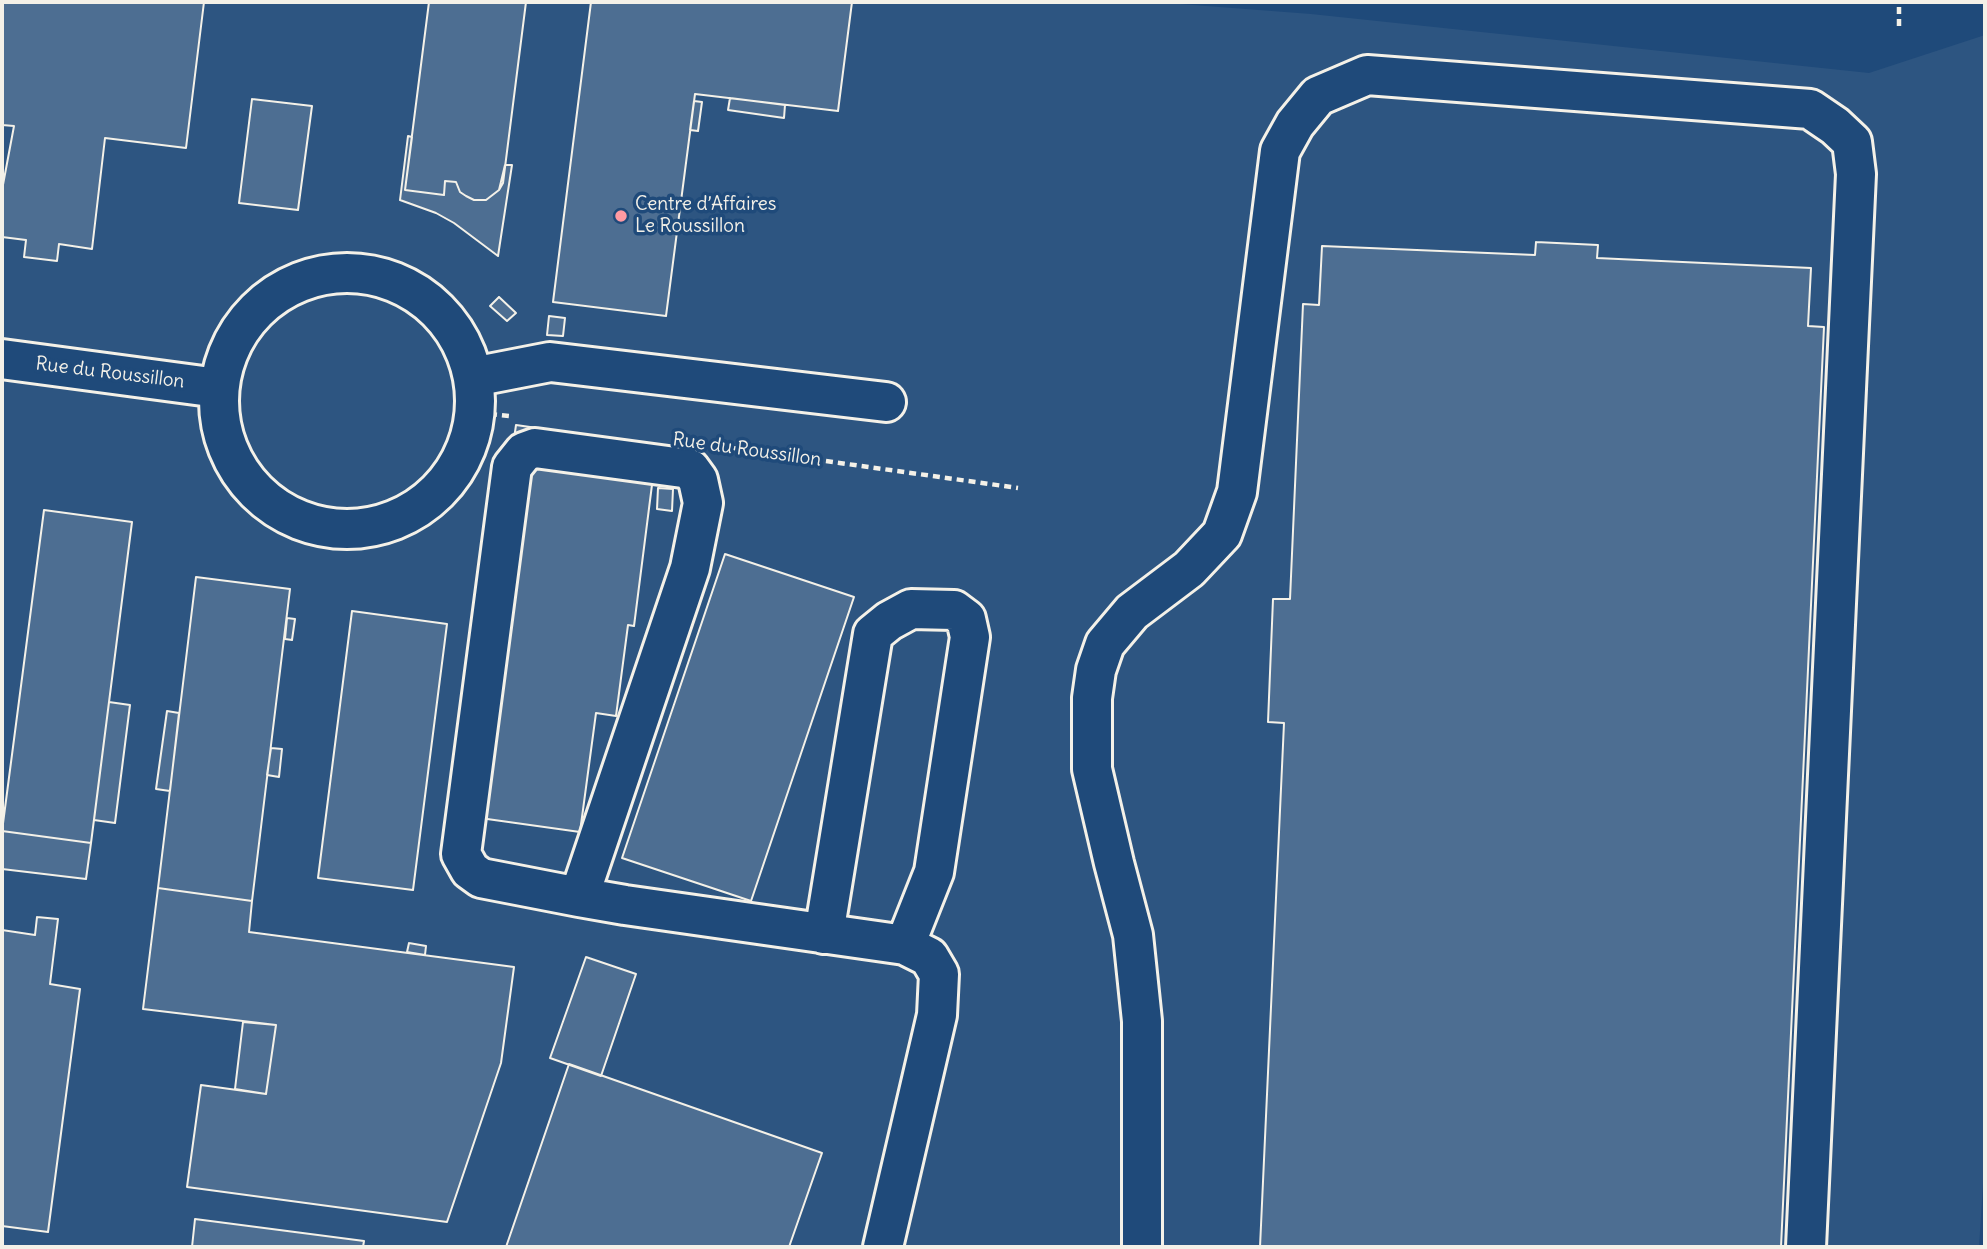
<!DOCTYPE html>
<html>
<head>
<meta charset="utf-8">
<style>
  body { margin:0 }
  #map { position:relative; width:1987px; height:1249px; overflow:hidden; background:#1f4a7a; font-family:Delius,sans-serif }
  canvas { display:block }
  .frame { position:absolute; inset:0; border:4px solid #f4f1e8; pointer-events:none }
</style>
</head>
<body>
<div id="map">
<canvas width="1987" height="1249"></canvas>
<div class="frame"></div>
</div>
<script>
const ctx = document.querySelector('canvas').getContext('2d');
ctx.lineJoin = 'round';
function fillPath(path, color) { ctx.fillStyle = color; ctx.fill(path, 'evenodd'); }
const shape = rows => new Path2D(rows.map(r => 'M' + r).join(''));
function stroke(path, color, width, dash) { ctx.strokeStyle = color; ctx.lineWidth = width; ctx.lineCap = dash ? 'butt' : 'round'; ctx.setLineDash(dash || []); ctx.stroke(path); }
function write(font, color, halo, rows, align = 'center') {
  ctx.font = font + ' Delius,sans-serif'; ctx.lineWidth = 7; ctx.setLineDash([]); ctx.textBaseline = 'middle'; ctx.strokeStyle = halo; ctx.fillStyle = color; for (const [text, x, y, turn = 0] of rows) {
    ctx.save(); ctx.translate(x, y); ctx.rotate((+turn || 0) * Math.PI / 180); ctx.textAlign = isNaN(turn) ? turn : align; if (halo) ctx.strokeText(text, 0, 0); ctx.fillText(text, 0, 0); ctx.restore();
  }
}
fillPath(shape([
  [2,2,1154,2,1311,14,1869,73,1985,35,1985,1153,1979,1247,2,1247]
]), '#2d5581');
const building = shape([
  [2,2,204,2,186,148,105,138,92,249,59,244,57,261,24,257,26,240,2,237,2,190,14,126,2,125,2,2],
  [429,2,526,2,503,183,499,190,486,200,474,200,466,196,460,192,456,182,445,181,444,195,405,190,429,2],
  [591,2,852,2,838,111,695,94,666,316,553,302,591,2],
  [730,98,785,105,784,118,728,110,730,98],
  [252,99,312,106,298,210,239,203,252,99],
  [694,101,702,102,698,131,690,130,694,101],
  [408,136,412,137,405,190,444,195,445,181,456,182,460,192,466,196,474,200,486,200,499,190,505,165,512,165,498,256,454,223,436,213,400,200,408,136],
  [1536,242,1598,245,1597,258,1811,268,1808,326,1824,327,1781,1247,1260,1247,1284,723,1268,722,1273,599,1290,599,1303,304,1319,305,1322,246,1535,255,1536,242],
  [499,297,516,313,507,321,490,306,499,297],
  [549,316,565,318,563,336,547,335,549,316],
  [516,425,544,429,542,442,514,439,516,425],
  [532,461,653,477,634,626,628,625,616,716,596,713,580,832,480,818,532,461],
  [658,488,673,489,672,511,657,509,658,488],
  [44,510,132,522,91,843,2,831,44,510],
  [725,554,854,597,751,901,622,858,725,554],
  [196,577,290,589,252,901,158,888,196,577],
  [352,611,447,624,413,890,318,878,352,611],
  [287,618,295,619,292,640,285,639,287,618],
  [109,702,130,705,115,823,94,820,109,702],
  [167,711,179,713,170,791,156,789,167,711],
  [271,748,282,749,279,777,267,775,271,748],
  [2,831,91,843,86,879,2,869,2,831],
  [158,888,252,901,249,932,514,967,501,1063,447,1222,187,1187,201,1085,266,1094,276,1025,143,1009,158,888],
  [37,917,58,919,50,984,80,989,48,1232,2,1226,2,930,35,935,37,917],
  [409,943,426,946,425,955,407,952,409,943],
  [586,957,636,974,601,1076,550,1058,586,957],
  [243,1022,276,1025,266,1094,235,1089,243,1022],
  [569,1064,822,1153,789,1247,506,1247,569,1064],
  [195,1219,364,1241,363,1247,192,1247,195,1219]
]);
fillPath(building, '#4d6e92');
stroke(building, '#f4f1e8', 2);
const minor = shape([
  '219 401a128 128 0 1 1 256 0a128 128 0 1 1-256 0Z',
  [2,359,218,388],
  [473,377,550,362,886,402],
  [579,897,690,568,703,503,698,480,690,469,535,448,524,452,512,467,461,854,470,870,481,878,579,897,625,905,905,945,929,957,939,974,937,1015,883,1247],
  [824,934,873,634,889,621,911,609,954,610,966,619,970,637,934,872,905,945],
  [1142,1247,1142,1021,1133,935,1114,863,1092,769,1092,698,1096,670,1105,644,1132,612,1189,569,1222,534,1237,492,1280,151,1295,124,1318,96,1367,75,1810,109,1835,126,1852,142,1856,174,1806,1247]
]);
stroke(minor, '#f4f1e8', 44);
stroke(shape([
  [1899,26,1899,2],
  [490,414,509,416],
  [719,446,1018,488]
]), '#f4f1e8', 4.5, [7, 5]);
stroke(minor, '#1f4a7a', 38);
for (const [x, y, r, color] of [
  [621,216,7,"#ff9aa2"]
]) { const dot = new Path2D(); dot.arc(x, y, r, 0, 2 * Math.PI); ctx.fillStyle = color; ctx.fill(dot); stroke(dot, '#1f4a7a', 2.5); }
write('19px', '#f4f1e8', '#1f4a7a', [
  ["Centre d’Affaires",635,205],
  ["Le Roussillon",635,227]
], 'left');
write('19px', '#f4f1e8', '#1f4a7a', [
  ["Rue du Roussillon",110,373,7],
  ["Rue du Roussillon",747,450,8]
]);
</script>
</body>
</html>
